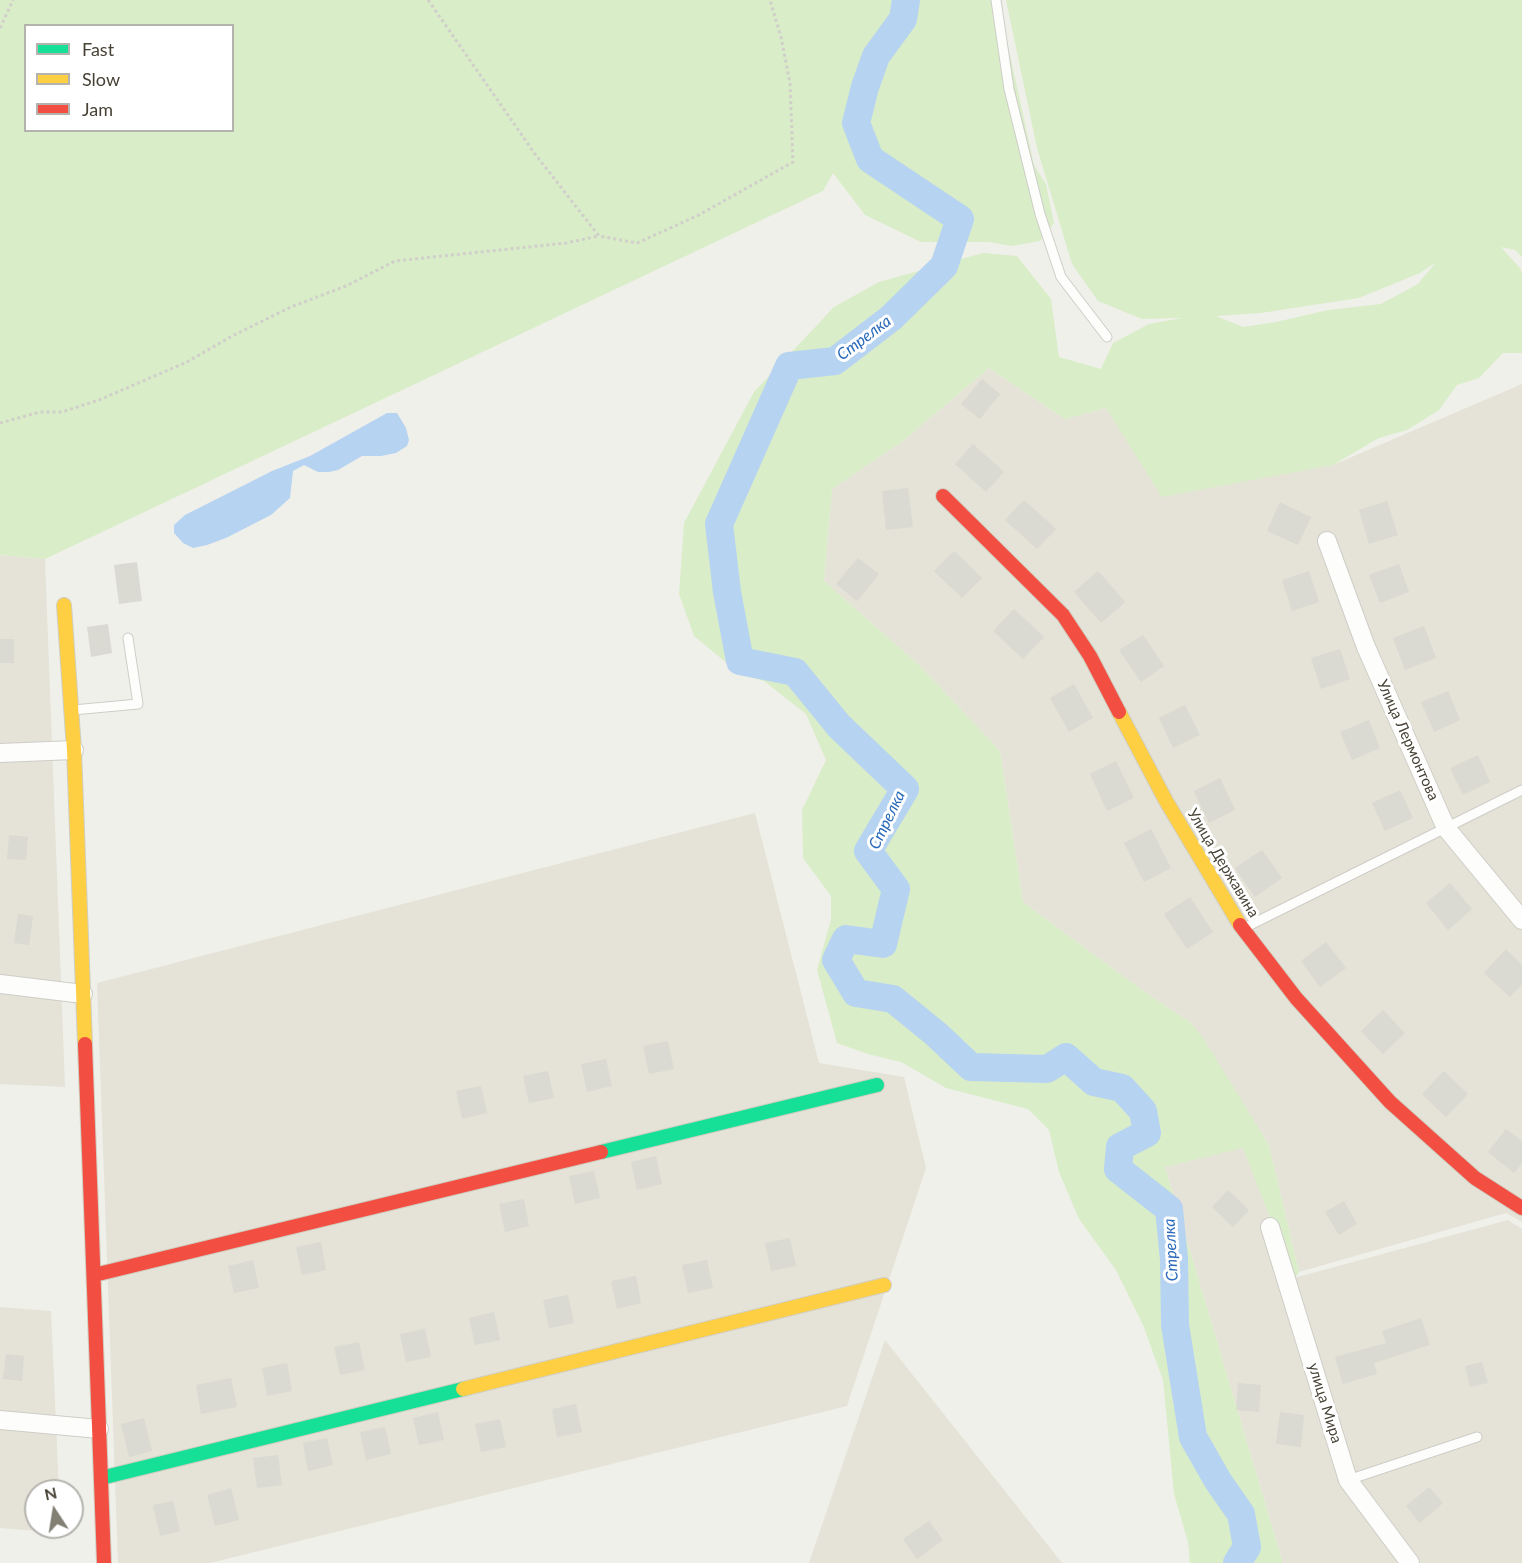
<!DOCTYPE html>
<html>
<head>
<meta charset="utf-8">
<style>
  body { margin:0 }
  #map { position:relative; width:1522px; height:1563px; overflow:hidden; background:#f0f0ea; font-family:Lato,sans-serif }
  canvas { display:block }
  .legend { position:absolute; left:24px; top:24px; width:210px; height:108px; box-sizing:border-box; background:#fff; border:2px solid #b5b3ae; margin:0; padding:8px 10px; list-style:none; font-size:18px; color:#474235 }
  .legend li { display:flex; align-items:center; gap:12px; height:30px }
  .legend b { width:30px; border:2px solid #b5b3ae }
  .north { position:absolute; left:24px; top:1479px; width:60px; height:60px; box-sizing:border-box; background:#fff; border:2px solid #b5b3ae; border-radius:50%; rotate:348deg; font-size:16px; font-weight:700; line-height:24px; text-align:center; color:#474235 }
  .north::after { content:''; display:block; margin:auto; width:21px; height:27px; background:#827f74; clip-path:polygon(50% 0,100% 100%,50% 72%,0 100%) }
</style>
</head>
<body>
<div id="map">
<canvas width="1522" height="1563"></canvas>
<ul class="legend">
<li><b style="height:8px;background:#16e098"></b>Fast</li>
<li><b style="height:8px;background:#ffcf43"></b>Slow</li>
<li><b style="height:8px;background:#f24e42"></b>Jam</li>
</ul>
<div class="north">N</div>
</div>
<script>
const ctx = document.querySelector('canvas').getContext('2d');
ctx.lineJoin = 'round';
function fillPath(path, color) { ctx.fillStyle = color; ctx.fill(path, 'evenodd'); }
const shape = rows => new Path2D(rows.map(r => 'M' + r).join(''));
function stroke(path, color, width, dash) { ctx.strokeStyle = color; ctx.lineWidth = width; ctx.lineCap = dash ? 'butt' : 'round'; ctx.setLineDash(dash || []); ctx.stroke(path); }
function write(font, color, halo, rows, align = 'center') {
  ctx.font = font + ' Lato,sans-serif'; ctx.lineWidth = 6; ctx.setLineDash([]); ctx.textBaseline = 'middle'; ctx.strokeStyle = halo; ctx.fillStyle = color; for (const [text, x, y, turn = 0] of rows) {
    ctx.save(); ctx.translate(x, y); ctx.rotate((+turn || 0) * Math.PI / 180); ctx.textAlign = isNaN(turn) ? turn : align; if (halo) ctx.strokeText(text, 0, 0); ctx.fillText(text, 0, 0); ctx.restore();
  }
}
fillPath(shape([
  [989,368,1065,419,1106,408,1333,465,1522,384,1522,1222,1506,1213,1299,1272,1269,1145,1191,1023,1139,988,1023,902,1000,751,920,666,824,581,832,489,903,441],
  [0,555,45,559,65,1087,0,1084],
  [755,813,819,1063,904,1077,926,1168,847,1406,210,1563,118,1563,97,983],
  [1243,1147,1294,1278,1508,1220,1522,1229,1522,1563,1283,1563,1165,1167],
  [0,1307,51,1311,59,1491,36,1491,36,1527,60,1527,61,1533,0,1528],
  [885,1340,1062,1563,809,1563]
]), '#e5e3d7');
fillPath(shape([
  [0,0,998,0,1034,165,1046,184,1054,223,1040,241,1012,246,988,242,921,242,865,215,833,173,823,191,45,559,0,555],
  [26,26,232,26,232,130,26,130],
  [1006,0,1522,0,1522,257,1515,250,1501,247,1520,268,1522,273,1522,353,1503,353,1479,378,1457,385,1439,410,1407,430,1379,438,1333,465,1162,497,1106,408,1065,419,989,368,903,441,832,489,824,581,920,666,1000,751,1023,902,1139,988,1191,1023,1205,1041,1269,1145,1299,1272,1294,1279,1243,1148,1165,1167,1283,1563,1190,1563,1188,1542,1174,1494,1163,1380,1143,1325,1116,1270,1079,1219,1059,1172,1049,1130,1028,1109,946,1088,901,1062,868,1054,837,1043,817,970,831,919,831,896,803,858,802,810,826,760,806,714,764,681,740,674,694,636,679,594,684,523,754,392,834,307,879,282,983,253,1017,256,1051,299,1059,357,1101,369,1113,343,1149,324,1182,318,1142,319,1098,301,1072,264,1037,148],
  [1436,262,1418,284,1381,304,1328,310,1276,322,1243,327,1216,316,1261,313,1359,298,1420,273]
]), '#d9edc8');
fillPath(shape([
  [387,413,397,413,406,428,409,440,407,446,396,453,381,456,362,456,338,470,329,472,318,472,304,465,293,471,290,498,271,515,226,538,207,545,193,548,183,543,174,533,174,525,185,515,272,471,310,456]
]), '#b7d3f2');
stroke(shape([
  [906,0,903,19,876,56,865,87,856,123,870,159,960,219,944,266,891,318,835,361,789,366,719,524,727,592,740,661,795,672,839,726,905,789,868,851,896,889,883,944,846,939,836,960,856,993,893,999,936,1034,971,1067,1047,1069,1066,1057,1094,1082,1122,1088,1143,1111,1147,1133,1120,1147,1118,1169,1169,1209,1174,1259,1175,1325,1193,1437,1218,1481,1241,1514,1247,1547,1237,1563]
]), '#b7d3f2', 28);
fillPath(shape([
  [982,379,1000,394,980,419,961,404],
  [973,444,1004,472,986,492,955,464],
  [908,488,913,527,886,530,882,491],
  [1024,500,1056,529,1037,549,1005,520],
  [1387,501,1398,535,1369,544,1359,510],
  [1280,502,1311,517,1298,545,1267,531],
  [954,551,982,578,962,598,934,571],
  [858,558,879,574,857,601,836,584],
  [137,562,142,601,119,604,114,565],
  [1399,564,1409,592,1380,603,1369,575],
  [1098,571,1125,602,1101,623,1074,592],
  [1309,571,1319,602,1292,611,1282,580],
  [1014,609,1044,637,1023,659,993,631],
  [108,624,112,653,91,657,87,627],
  [1424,626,1436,658,1405,670,1393,638],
  [1143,635,1164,666,1141,682,1119,650],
  [0,639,14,639,14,663,0,663],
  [1340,649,1350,679,1321,689,1311,658],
  [1074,684,1093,718,1069,732,1050,698],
  [1448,691,1460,720,1434,732,1421,702],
  [1185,705,1200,735,1173,748,1159,718],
  [1369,720,1380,748,1352,760,1340,732],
  [1478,755,1490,782,1463,795,1450,768],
  [1116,761,1134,798,1107,811,1090,774],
  [1220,778,1235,810,1209,823,1194,791],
  [1400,790,1413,818,1385,831,1372,803],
  [1151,829,1171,868,1144,882,1124,843],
  [9,835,28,837,26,860,7,859],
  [1262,850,1282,878,1255,897,1235,868],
  [1450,883,1472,909,1448,930,1426,903],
  [1190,897,1213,932,1187,949,1164,914],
  [18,914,33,916,29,945,14,943],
  [1326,942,1346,968,1320,987,1301,961],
  [1506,949,1522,965,1522,984,1510,997,1484,973],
  [1383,1010,1405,1033,1383,1054,1361,1031],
  [668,1041,674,1069,649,1074,643,1046],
  [606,1059,612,1086,587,1092,581,1064],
  [548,1071,554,1098,529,1103,523,1076],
  [1444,1071,1468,1094,1446,1117,1422,1094],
  [481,1086,487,1113,462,1119,456,1091],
  [1506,1129,1522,1141,1522,1163,1514,1173,1488,1152],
  [656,1156,662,1184,637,1190,631,1162],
  [594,1171,600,1198,575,1204,569,1176],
  [1228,1190,1249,1210,1233,1227,1212,1207],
  [524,1199,529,1226,505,1232,499,1204],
  [1344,1201,1357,1224,1339,1235,1325,1212],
  [790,1238,796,1266,771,1271,765,1243],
  [321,1242,326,1270,302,1275,296,1247],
  [253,1260,259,1288,234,1293,228,1266],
  [707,1260,713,1288,688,1293,682,1265],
  [636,1276,641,1303,617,1309,611,1281],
  [568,1295,574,1323,549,1328,543,1300],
  [494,1312,500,1340,475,1345,469,1318],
  [1421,1318,1430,1345,1374,1363,1377,1374,1343,1384,1335,1357,1386,1343,1382,1331],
  [425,1329,431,1357,406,1362,400,1334],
  [359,1342,365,1370,340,1375,334,1347],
  [6,1354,24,1356,22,1381,3,1379],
  [1482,1362,1488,1383,1470,1387,1465,1366],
  [287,1363,292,1391,267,1396,262,1368],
  [231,1378,237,1407,201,1414,196,1385],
  [1238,1383,1261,1385,1259,1412,1236,1410],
  [576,1404,582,1432,557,1437,552,1409],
  [438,1412,444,1440,419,1445,413,1418],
  [1280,1412,1304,1415,1301,1447,1276,1444],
  [144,1418,152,1451,129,1457,121,1424],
  [500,1419,506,1447,481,1452,475,1424],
  [385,1427,391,1454,366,1460,360,1432],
  [327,1438,333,1465,308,1471,303,1443],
  [278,1455,282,1485,257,1488,253,1458],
  [1429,1487,1443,1503,1420,1523,1406,1506],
  [231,1488,239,1520,215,1526,207,1495],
  [173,1501,180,1531,160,1536,153,1505],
  [929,1521,943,1540,917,1559,903,1539]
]), '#dad9d2');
const lane = shape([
  [996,0,1009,89,1040,214,1061,277,1107,337],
  [73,710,138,704,128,638],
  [1244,928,1522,790],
  [1348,1480,1477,1437]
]);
const street = shape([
  [1327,541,1366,647,1446,828,1522,920],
  [0,753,74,750],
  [0,984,83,994],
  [1270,1227,1348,1480,1410,1563],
  [0,1420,99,1429]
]);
const fast = shape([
  [601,1152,877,1085],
  [101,1478,463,1389]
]);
const slow = shape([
  [64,605,74,750,85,1044],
  [1119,712,1166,801,1240,925],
  [463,1389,884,1285]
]);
const jam = shape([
  [943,496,1063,615,1090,656,1119,712],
  [1240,925,1296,998,1390,1102,1475,1178,1522,1208],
  [85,1044,104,1563],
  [94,1275,601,1152]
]);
stroke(lane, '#cecdc7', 11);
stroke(street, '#cecdc7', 20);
stroke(fast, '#d0cec0', 16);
stroke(slow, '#d0cec0', 16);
stroke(jam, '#d0cec0', 16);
stroke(shape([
  [428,0,535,154,599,236,637,243,697,216,793,162,790,83,781,37,770,0],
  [0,28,13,0],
  [0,423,40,412,62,412,99,400,187,362,232,336,291,307,346,286,395,261,566,243,599,236]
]), '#d1cfca', 3, [3, 3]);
stroke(lane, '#fdfdfc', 9);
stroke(street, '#fdfdfc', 18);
stroke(fast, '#16e098', 14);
stroke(slow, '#ffcf43', 14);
stroke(jam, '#f24e42', 14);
write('15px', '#474235', '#fff', [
  ["Улица Лермонтова",1408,740,66],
  ["Улица Державина",1223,863,59],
  ["улица Мира",1325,1403,73]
]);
write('italic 16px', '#2768ba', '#fff', [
  ["Стрелка",864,338,-37],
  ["Стрелка",887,820,-64],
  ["Стрелка",1171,1250,-93]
]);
</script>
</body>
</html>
